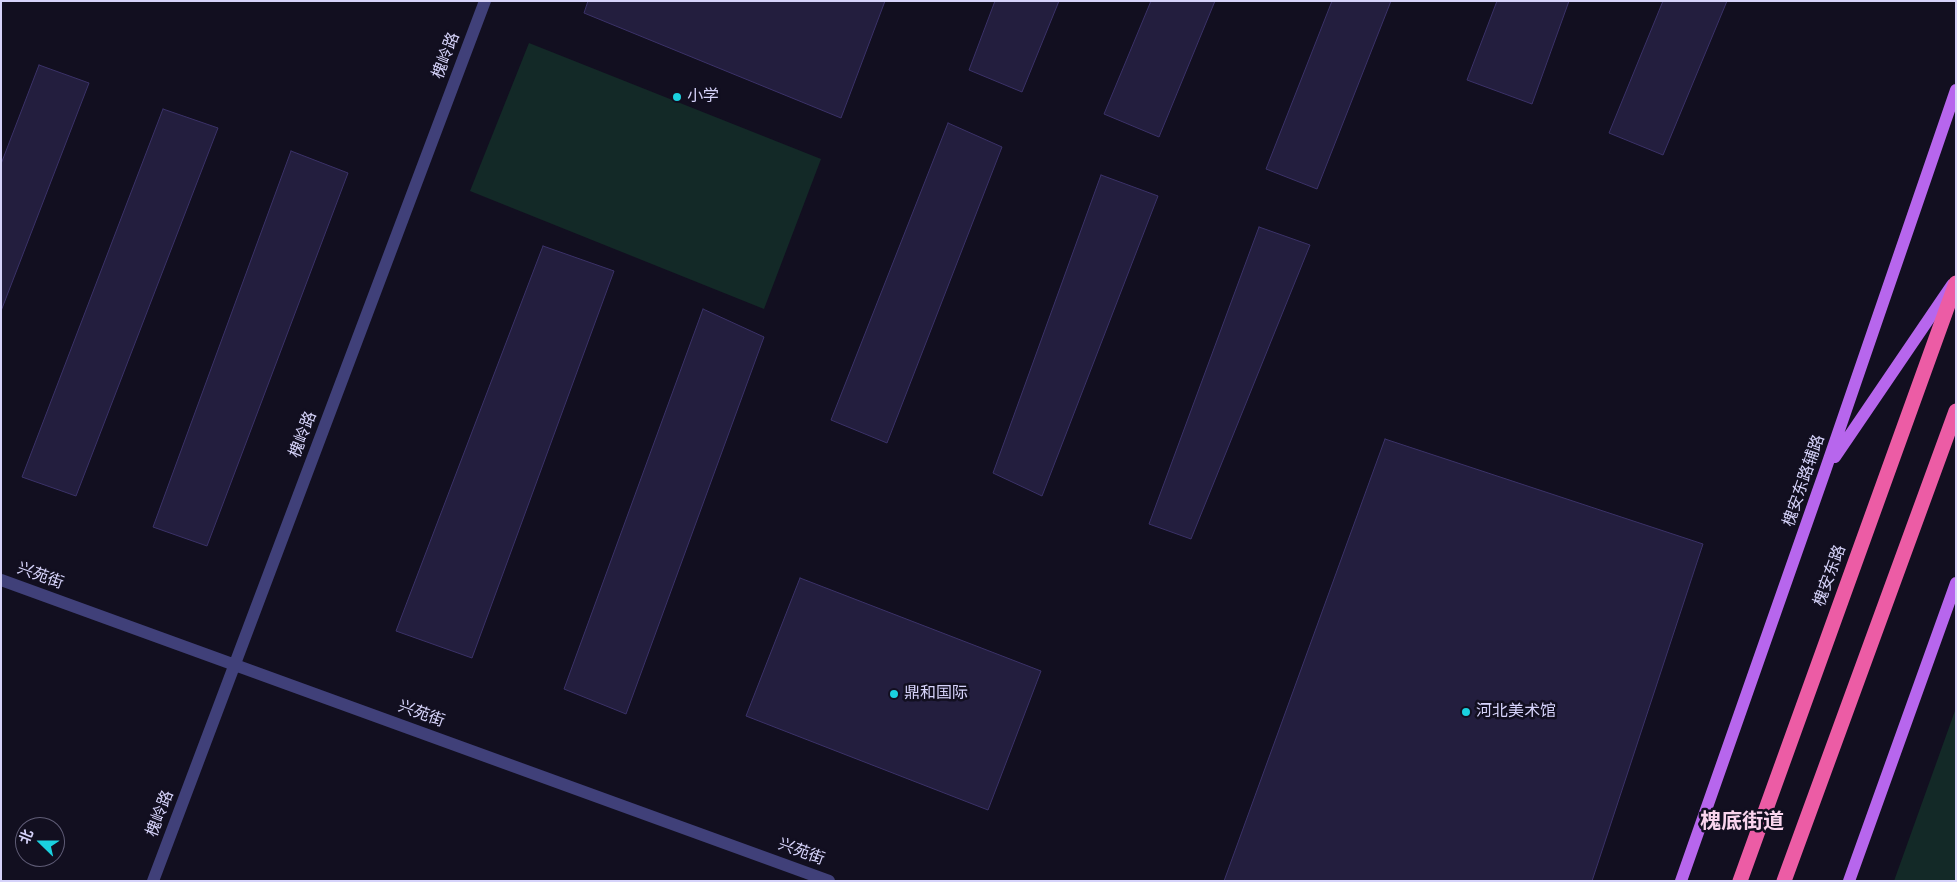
<!DOCTYPE html>
<html>
<head>
<meta charset="utf-8">
<style>
  body { margin:0 }
  #map { position:relative; width:1957px; height:882px; overflow:hidden; background:#120f20; font-family:"Source Sans 3","Noto Sans SC",sans-serif }
  canvas { display:block }
  .frame { position:absolute; inset:0; border:2px solid #d6d3fa; pointer-events:none }
  .north { position:absolute; left:15px; top:817px; width:50px; height:50px; box-sizing:border-box; background:#120f20; border:1px solid #605d77; border-radius:50%; rotate:292deg; font-size:14px; font-weight:700; line-height:20px; text-align:center; color:#d6d3fa }
  .north::after { content:''; display:block; margin:auto; width:18px; height:22px; background:#1ad1df; clip-path:polygon(50% 0,100% 100%,50% 72%,0 100%) }
</style>
</head>
<body>
<div id="map">
<canvas width="1957" height="882"></canvas>
<div class="frame"></div>
<div class="north">北</div>
</div>
<script>
const ctx = document.querySelector('canvas').getContext('2d');
ctx.lineJoin = 'round';
function fillPath(path, color) { ctx.fillStyle = color; ctx.fill(path, 'evenodd'); }
const shape = rows => new Path2D(rows.map(r => 'M' + r).join(''));
function stroke(path, color, width, dash) { ctx.strokeStyle = color; ctx.lineWidth = width; ctx.lineCap = dash ? 'butt' : 'round'; ctx.setLineDash(dash || []); ctx.stroke(path); }
function write(font, color, halo, rows, align = 'center') {
  ctx.font = font + ' "Source Sans 3","Noto Sans SC",sans-serif'; ctx.lineWidth = 5; ctx.setLineDash([]); ctx.textBaseline = 'middle'; ctx.strokeStyle = halo; ctx.fillStyle = color; for (const [text, x, y, turn = 0] of rows) {
    ctx.save(); ctx.translate(x, y); ctx.rotate((+turn || 0) * Math.PI / 180); ctx.textAlign = isNaN(turn) ? turn : align; if (halo) ctx.strokeText(text, 0, 0); ctx.fillText(text, 0, 0); ctx.restore();
  }
}
fillPath(shape([
  [529,43,821,159,764,309,470,191],
  [1956,708,1956,881,1894,881]
]), '#132927');
const building = shape([
  [588,1,885,1,841,118,584,13,588,1],
  [995,1,1059,1,1022,92,969,70,995,1],
  [1151,1,1215,1,1159,137,1104,114,1151,1],
  [1332,1,1391,1,1317,189,1266,169,1332,1],
  [1497,1,1569,1,1532,104,1467,80,1497,1],
  [1663,1,1727,1,1663,155,1609,133,1663,1],
  [39,65,89,83,1,311,1,164,39,65],
  [163,109,218,128,76,496,22,477,163,109],
  [948,123,1002,147,887,443,831,420,948,123],
  [291,151,348,173,207,546,153,527,291,151],
  [1101,175,1158,196,1042,496,993,473,1101,175],
  [1259,227,1310,245,1191,539,1149,524,1259,227],
  [543,246,614,271,472,658,396,631,543,246],
  [703,309,764,337,626,714,564,689,703,309],
  [1385,439,1703,544,1592,881,1224,881,1385,439],
  [800,578,1041,671,988,810,746,716,800,578]
]);
fillPath(building, '#231e3e');
stroke(building, '#3b3268', 1);
stroke(shape([
  [1,580,829,881],
  [153,881,485,1]
]), '#404079', 12);
stroke(shape([
  [1835,457,1952,285],
  [1681,881,1825,471,1956,90],
  [1849,881,1956,583]
]), '#b766ed', 12);
stroke(shape([
  [1740,881,1956,283],
  [1784,881,1956,411]
]), '#ec5ca5', 15);
for (const [x, y, r, color] of [
  [677,97,5,"#1ad1df"],
  [894,694,5,"#1ad1df"],
  [1466,712,5,"#1ad1df"]
]) { const dot = new Path2D(); dot.arc(x, y, r, 0, 2 * Math.PI); ctx.fillStyle = color; ctx.fill(dot); stroke(dot, '#120f20', 2); }
write('16px', '#d6d3fa', '#120f20', [
  ["槐岭路",447,56,-69],
  ["槐岭路",304,435,-69],
  ["槐安东路辅路",1805,481,-71],
  ["槐安东路",1831,576,-70],
  ["兴苑街",40,577,20],
  ["兴苑街",421,715,20],
  ["槐岭路",161,814,-69],
  ["兴苑街",801,853,20]
]);
write('16px', '#d6d3fa', '#120f20', [
  ["小学",687,97],
  ["鼎和国际",904,694],
  ["河北美术馆",1476,712]
], 'left');
write('bold 21px', '#fad5ee', '#120f20', [
  ["槐底街道",1742,823]
]);
</script>
</body>
</html>
